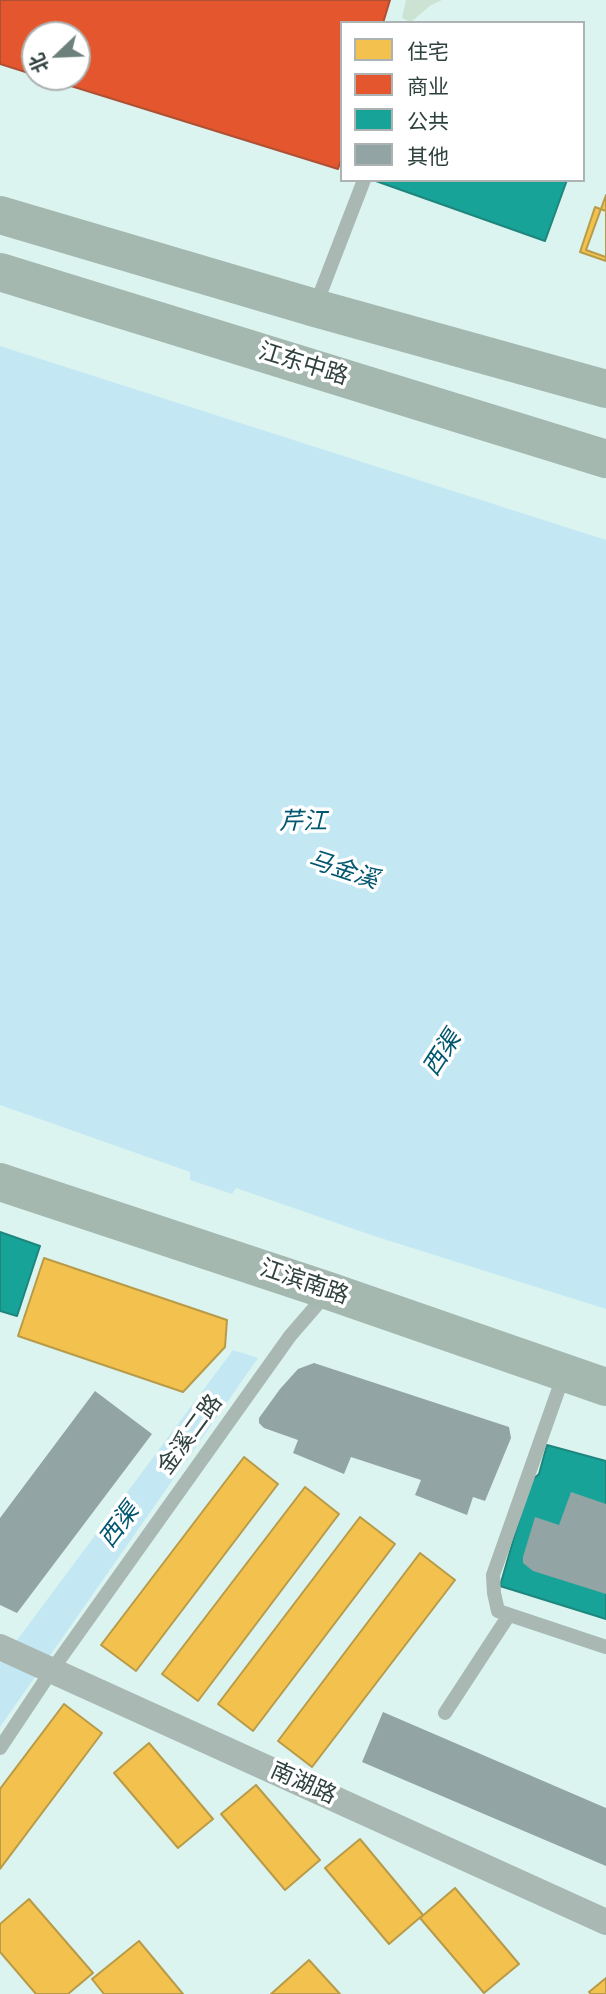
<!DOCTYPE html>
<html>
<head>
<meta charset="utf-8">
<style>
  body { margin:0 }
  #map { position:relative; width:606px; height:1994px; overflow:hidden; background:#dcf4f0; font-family:"DejaVu Sans","Noto Sans SC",sans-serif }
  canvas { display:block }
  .legend { position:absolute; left:340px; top:21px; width:245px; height:161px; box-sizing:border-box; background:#fff; border:2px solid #acb3b2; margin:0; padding:9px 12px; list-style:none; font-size:21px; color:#2f413e }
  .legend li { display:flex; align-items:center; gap:14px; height:35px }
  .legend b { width:35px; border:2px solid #acb3b2 }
  .north { position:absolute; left:21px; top:21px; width:70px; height:70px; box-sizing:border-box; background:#fff; border:2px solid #acb3b2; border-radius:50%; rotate:247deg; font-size:19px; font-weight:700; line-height:28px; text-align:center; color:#2f413e }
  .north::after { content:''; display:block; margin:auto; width:24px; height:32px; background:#6c807c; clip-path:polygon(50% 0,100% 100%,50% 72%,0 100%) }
</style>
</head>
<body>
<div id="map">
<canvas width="606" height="1994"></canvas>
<ul class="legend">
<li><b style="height:19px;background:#f2c14e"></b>住宅</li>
<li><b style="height:19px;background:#e4572e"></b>商业</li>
<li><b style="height:19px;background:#17a398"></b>公共</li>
<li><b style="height:19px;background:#92a4a3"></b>其他</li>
</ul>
<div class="north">北</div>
</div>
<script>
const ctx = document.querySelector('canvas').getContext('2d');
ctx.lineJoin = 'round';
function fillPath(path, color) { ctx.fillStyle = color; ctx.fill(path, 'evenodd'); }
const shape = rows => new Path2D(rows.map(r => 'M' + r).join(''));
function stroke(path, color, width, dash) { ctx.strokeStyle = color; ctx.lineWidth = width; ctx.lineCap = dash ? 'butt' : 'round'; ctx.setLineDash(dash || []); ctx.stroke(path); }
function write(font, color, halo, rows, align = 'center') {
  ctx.font = font + ' "DejaVu Sans","Noto Sans SC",sans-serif'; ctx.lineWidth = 7; ctx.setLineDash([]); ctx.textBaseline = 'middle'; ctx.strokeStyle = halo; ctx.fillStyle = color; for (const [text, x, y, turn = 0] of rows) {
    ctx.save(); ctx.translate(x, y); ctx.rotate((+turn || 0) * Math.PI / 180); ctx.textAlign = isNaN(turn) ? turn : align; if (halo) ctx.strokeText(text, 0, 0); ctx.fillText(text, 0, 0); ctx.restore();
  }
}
fillPath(shape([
  [406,0,442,0,431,5,411,22,402,18]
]), '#cce3d3');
fillPath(shape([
  [0,346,606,540,606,1309,374,1236,236,1188,232,1194,190,1180,190,1172,0,1105],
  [233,1350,258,1358,0,1727,0,1663]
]), '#c3e8f4');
const homes = shape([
  [606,195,606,257,586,250,606,195],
  [595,207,606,211,606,261,580,252,595,207],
  [44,1258,227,1320,225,1347,183,1392,18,1336,44,1258],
  [244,1457,278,1484,136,1671,101,1645,244,1457],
  [305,1487,339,1514,198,1701,162,1674,305,1487],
  [360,1517,395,1544,253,1731,218,1704,360,1517],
  [420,1553,455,1580,312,1767,278,1741,420,1553],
  [64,1704,102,1733,0,1869,0,1789,64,1704],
  [149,1743,213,1819,178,1848,114,1773,149,1743],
  [256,1785,320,1860,285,1890,221,1814,256,1785],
  [360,1839,423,1915,389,1944,325,1868,360,1839],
  [455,1888,519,1964,484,1993,420,1918,455,1888],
  [29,1899,93,1973,68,1994,36,1994,0,1952,0,1924,29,1899],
  [139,1941,183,1994,104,1994,92,1979,139,1941],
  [309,1960,340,1994,271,1994,309,1960],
  [606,1978,606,1994,591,1994,589,1992,606,1978]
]);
fillPath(homes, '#f2c14e');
stroke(homes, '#b89b49', 2);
const shops = shape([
  [0,0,390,0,383,23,342,23,342,157,338,169,42,77,77,77,77,35,35,35,35,75,0,64,0,0]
]);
fillPath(shops, '#e4572e');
stroke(shops, '#ae5033', 2);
const public = shape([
  [373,180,567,180,545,241,373,180],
  [0,1232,40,1246,17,1316,0,1311,0,1232],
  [547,1445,606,1461,606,1619,500,1586,530,1482,539,1474,547,1445]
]);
fillPath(public, '#17a398');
stroke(public, '#1e867d', 2);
fillPath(shape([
  [314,1363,509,1427,511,1438,485,1501,473,1497,467,1515,415,1495,421,1480,351,1457,344,1474,293,1453,298,1440,264,1428,259,1423,259,1418,280,1389,298,1369],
  [95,1391,152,1434,17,1613,0,1605,0,1518],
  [571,1492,606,1504,606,1594,533,1571,523,1563,523,1557,535,1517,559,1525],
  [383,1712,606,1808,606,1866,362,1762]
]), '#92a4a3');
stroke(shape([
  [315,307,364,180],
  [564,1374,493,1575,494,1593,498,1611,606,1647],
  [445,1713,509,1615],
  [0,1748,52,1670,290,1336,328,1292]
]), '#a9b8b2', 14);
stroke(shape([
  [0,1647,606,1922]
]), '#a9b8b2', 26);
stroke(shape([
  [0,215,315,308,606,389],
  [0,272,606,459],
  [0,1182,329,1291,606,1387]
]), '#a5b8b0', 38);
write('23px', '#2f413e', '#fff', [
  ["江东中路",303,365,17],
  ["江滨南路",304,1283,19],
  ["金溪二路",191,1435,-54],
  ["南湖路",303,1784,24]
]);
write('italic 24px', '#00566f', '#fff', [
  ["芹江",303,823],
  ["马金溪",343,871,18],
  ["西渠",443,1054,-57],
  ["西渠",120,1526,-53]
]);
</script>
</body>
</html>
